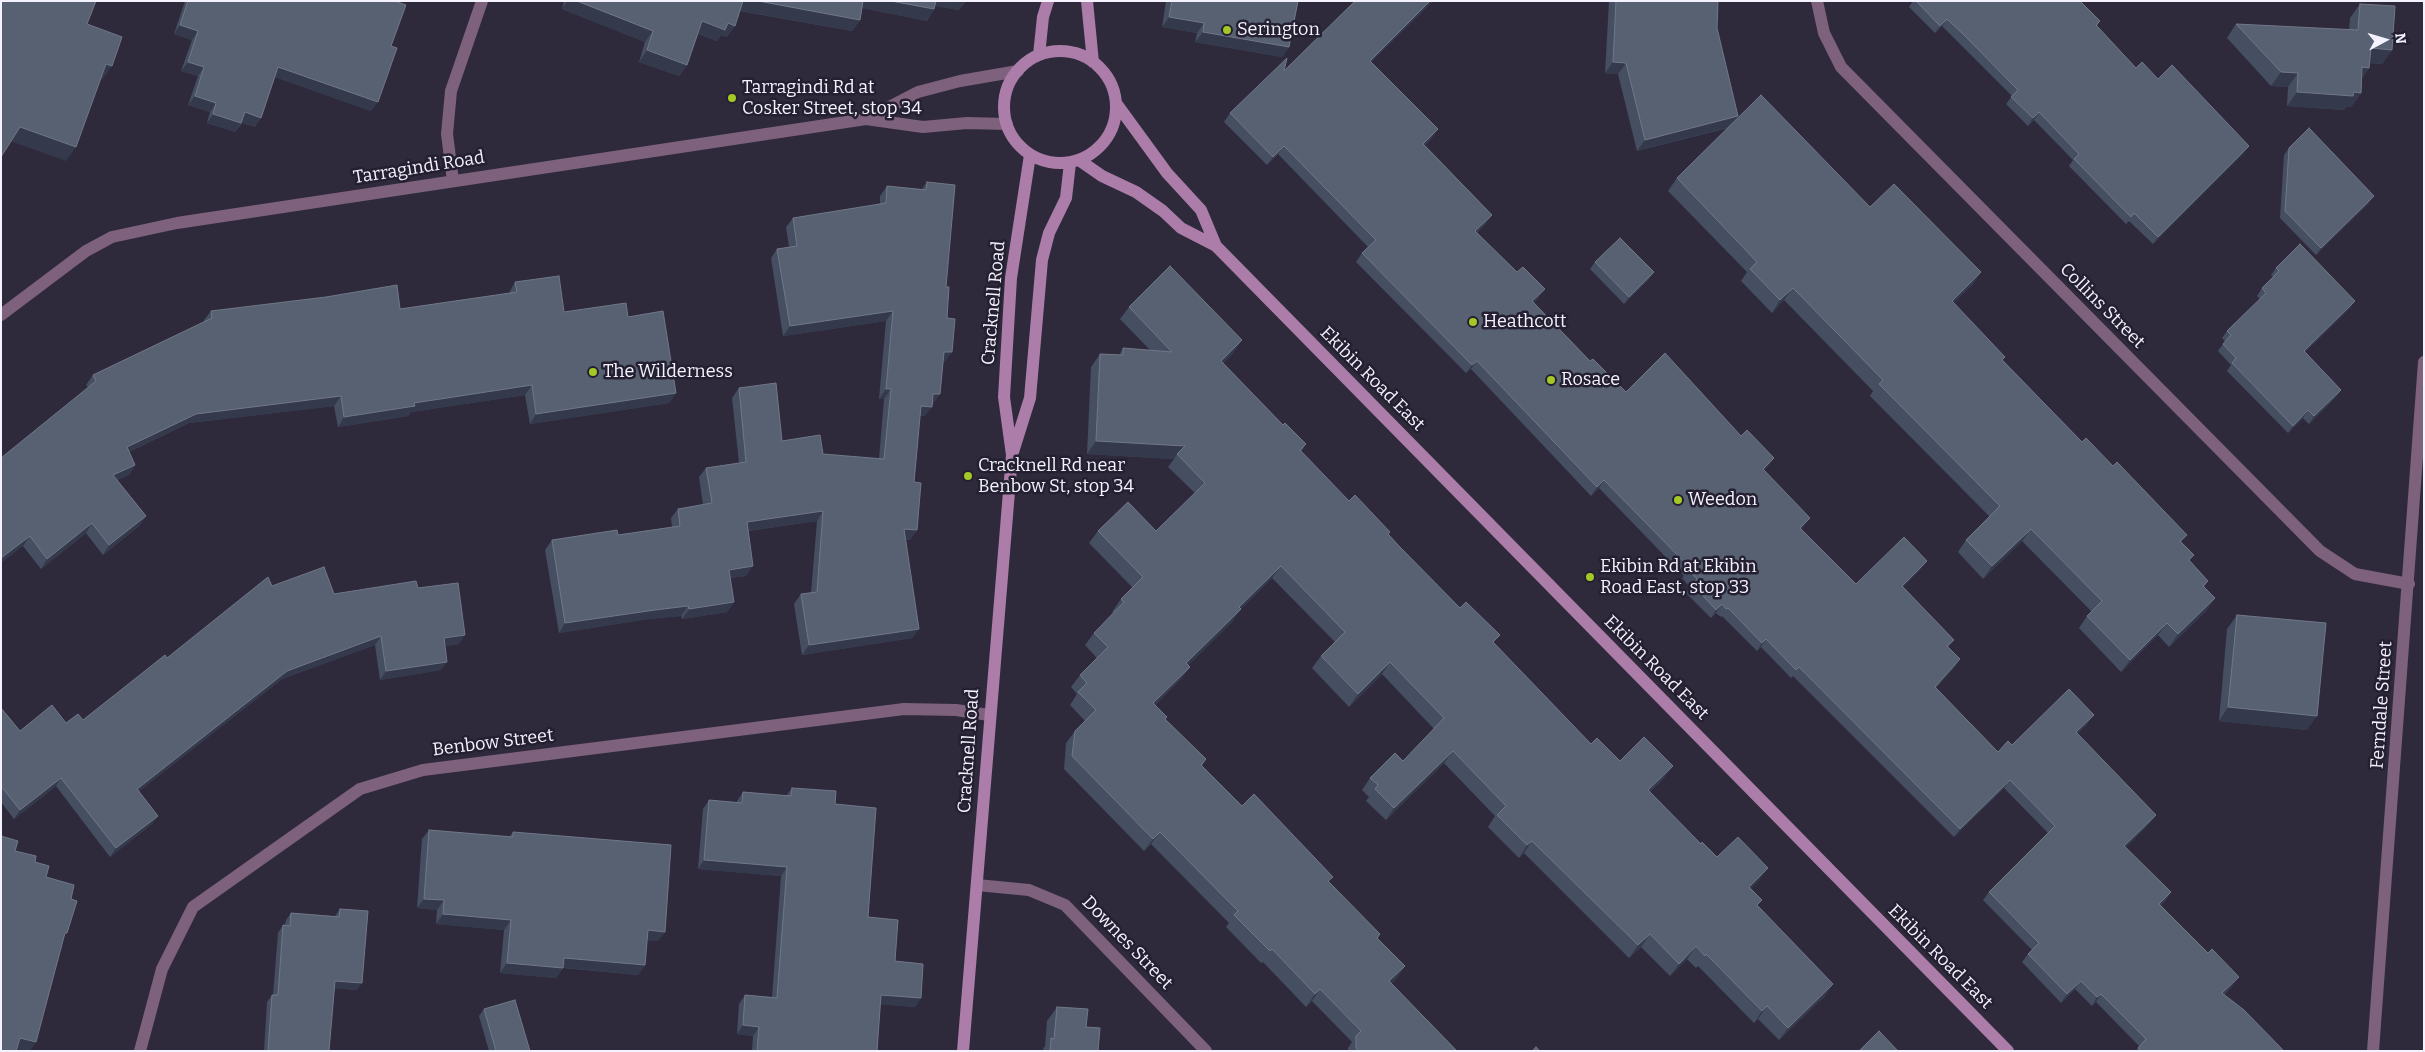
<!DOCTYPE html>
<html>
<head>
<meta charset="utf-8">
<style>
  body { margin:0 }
  #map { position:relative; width:2425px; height:1052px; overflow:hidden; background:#2e2a3c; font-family:Bitter,serif }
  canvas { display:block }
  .frame { position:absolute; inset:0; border:2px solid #f4f2fe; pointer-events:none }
  .north { position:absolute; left:2360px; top:15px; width:50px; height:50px; -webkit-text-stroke:4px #242032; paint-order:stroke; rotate:84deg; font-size:14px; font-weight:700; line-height:20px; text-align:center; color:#f4f2fe }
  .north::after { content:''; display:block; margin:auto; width:18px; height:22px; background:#f4f2fe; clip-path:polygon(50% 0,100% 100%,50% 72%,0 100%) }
</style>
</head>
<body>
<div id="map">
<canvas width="2425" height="1052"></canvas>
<div class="frame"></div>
<div class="north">N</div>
</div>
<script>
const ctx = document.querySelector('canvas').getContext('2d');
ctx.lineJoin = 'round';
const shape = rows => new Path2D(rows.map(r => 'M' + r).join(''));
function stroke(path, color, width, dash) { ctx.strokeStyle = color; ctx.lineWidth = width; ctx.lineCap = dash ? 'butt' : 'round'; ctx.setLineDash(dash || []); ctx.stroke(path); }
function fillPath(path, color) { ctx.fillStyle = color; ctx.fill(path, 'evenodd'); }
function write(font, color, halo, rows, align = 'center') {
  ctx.font = font + ' Bitter,serif'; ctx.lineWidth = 5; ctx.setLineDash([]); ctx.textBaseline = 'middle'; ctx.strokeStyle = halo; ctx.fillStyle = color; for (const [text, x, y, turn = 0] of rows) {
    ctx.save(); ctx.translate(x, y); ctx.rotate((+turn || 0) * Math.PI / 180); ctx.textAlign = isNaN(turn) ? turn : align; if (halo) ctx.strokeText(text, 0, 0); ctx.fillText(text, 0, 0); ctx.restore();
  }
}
stroke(shape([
  [1817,1,1824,33,1841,67,2320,551,2355,574,2409,584],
  [866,119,918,92,960,81,1018,71],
  [453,181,447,134,451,91,482,1],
  [1,315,86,251,112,237,177,223,866,119,923,127,967,123,1007,124],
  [977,885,1029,890,1065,905,1206,1051],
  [140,1051,162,969,193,907,360,789,423,770,904,709,956,710,989,715],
  [2373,1051,2424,362]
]), '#7e617c', 12);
stroke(shape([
  [1087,1,1093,62],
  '1004 107a56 56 0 1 1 112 0a56 56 0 1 1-112 0Z',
  [1039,55,1043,17,1048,1],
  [1116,103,1167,173,1201,210,1216,246],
  [1079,160,1102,176,1136,192,1163,211,1181,228,1216,246,2008,1051],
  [1013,452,1030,398,1042,260,1049,233,1066,198,1070,163],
  [963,1051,1012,455,1004,397,1011,278,1030,155]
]), '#ab7da8', 12);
fillPath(shape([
  [185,1,395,1,391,46,371,111,275,77,255,127,242,123,235,132,207,123,210,112,188,105,198,76,181,71,192,40,174,34],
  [564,1,966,1,959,10,935,6,934,9,927,21,862,8,860,20,852,31,740,11,727,37,721,35,717,41,698,34,687,65,679,76,639,62,645,42,562,9],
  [1166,1,1298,1,1289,47,1282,57,1195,42,1197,33,1162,27],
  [1355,1,1433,1,1371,62,1432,138,1425,145,1492,215,1486,223,1477,233,1539,297,1534,303,1590,361,1626,392,1741,436,1774,458,1768,466,1764,470,1804,526,1801,529,1856,584,1921,569,1903,587,1954,640,1948,647,1954,668,1936,688,1998,752,2012,745,2088,723,2077,734,2156,815,2150,823,2126,847,2171,892,2165,901,2161,905,2233,985,2224,995,2284,1051,2136,1051,2139,1046,2096,1002,2092,1006,2075,989,2061,1003,2022,962,2028,954,2032,950,1983,900,1989,892,2048,833,2004,788,1954,837,1793,676,1791,678,1761,647,1757,651,1722,616,1721,617,1716,613,1711,618,1686,593,1690,587,1682,578,1684,576,1599,488,1591,496,1471,369,1466,373,1356,262,1362,253,1368,247,1278,154,1267,165,1224,122,1230,113,1284,71],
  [1609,1,1718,1,1717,28,1738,116,1735,121,1870,207,1981,272,1973,284,1953,303,2003,360,2082,442,2113,466,2187,535,2181,542,2190,562,2208,581,2204,587,2215,598,2206,611,2169,647,2158,635,2121,672,2079,628,2087,616,2092,612,2022,541,1983,579,1958,552,1966,540,1990,517,1870,396,1873,391,1784,300,1772,313,1741,281,1747,272,1668,191,1677,178,1728,128,1637,151,1618,74,1605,73],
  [1913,1,2080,1,2100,21,2097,26,2136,68,2158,79,2244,153,2153,244,2129,221,2126,224,2069,166,2073,160,2034,120,2028,126,2006,104,2012,96,1942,26,1935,33,1909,7],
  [2360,4,2392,50,2382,64,2369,63,2369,68,2362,78,2361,93,2351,107,2346,107,2344,110,2287,106,2288,87,2271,86,2227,38,2236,24,2349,30,2350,18],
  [2289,148,2369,203,2316,255,2280,218,2284,155],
  [927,182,946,287,947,318,945,362,943,362,940,394,933,404,932,404,925,416,920,416,914,482,917,530,910,540,905,540,919,629,912,638,802,655,794,604,801,594,811,593,817,521,748,531,746,576,730,578,734,602,727,612,682,619,681,616,648,619,559,633,545,550,552,540,618,535,672,527,671,518,678,509,703,505,699,477,706,468,739,463,732,398,739,388,782,441,823,454,879,459,884,399,879,399,886,321,783,336,771,258,777,249,789,247,786,227,793,218,880,204,880,196,887,186,922,189],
  [1595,262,1654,272,1649,279,1624,304,1590,269],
  [2276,268,2355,301,2350,308,2305,352,2341,390,2336,397,2309,424,2303,418,2288,433,2227,371,2231,365,2218,351,2225,341,2222,338,2227,331,2260,299,2257,296,2262,288,2273,277,2271,275],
  [515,282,564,312,628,317,676,393,669,403,530,424,525,395,411,412,408,416,338,427,334,406,189,423,129,452,135,465,129,475,117,480,146,516,139,526,103,555,86,533,41,569,23,546,88,387,86,385,93,375,204,322,204,320,211,311,400,309,509,293],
  [1129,307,1242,340,1233,353,1223,363,1283,425,1306,444,1301,452,1349,501,1388,534,1398,545,1591,744,1620,761,1664,778,1650,792,1701,844,1717,857,1768,868,1759,880,1751,888,1758,906,1833,984,1825,996,1779,1040,1758,1019,1754,1023,1698,966,1696,968,1687,959,1670,976,1641,947,1629,958,1524,853,1519,858,1488,827,1495,816,1444,763,1386,820,1366,801,1369,797,1362,790,1370,778,1403,761,1434,729,1382,674,1349,707,1312,668,1321,656,1335,642,1272,578,1241,609,1232,622,1188,665,1190,667,1181,679,1155,705,1167,717,1165,719,1206,759,1202,766,1242,806,1329,882,1377,939,1405,966,1396,979,1391,983,1457,1051,1348,1051,1348,1048,1352,1042,1312,1001,1306,1007,1263,962,1261,963,1226,927,1229,923,1151,844,1144,851,1064,769,1066,743,1075,731,1085,721,1070,705,1077,694,1071,687,1080,675,1097,658,1085,645,1094,633,1114,613,1112,612,1121,599,1133,588,1089,543,1098,531,1156,531,1195,493,1168,467,1174,459,1087,454,1091,367,1100,354,1119,355,1123,348,1150,350,1120,319],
  [272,586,334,594,418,588,459,644,445,646,441,670,380,680,375,645,282,679,139,791,158,816,152,824,110,857,56,786,14,819,1,802,1,708,20,731,83,720,167,658],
  [2237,615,2307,730,2219,721,2227,629],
  [792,788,835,804,868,917,895,961,921,998,915,1007,880,1004,877,1051,752,1051,753,1036,737,1034,739,1004,745,995,772,997,781,876,698,869,703,809,709,800,737,803,737,801,743,792,786,796],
  [429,830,509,837,513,832,665,932,658,941,647,940,645,965,638,975,563,968,556,978,500,973,504,930,436,924,437,910,417,908,422,839],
  [340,909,357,990,334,988,329,1051,264,1051,267,1002,272,995,273,995,278,933,283,925,285,925,286,920,291,913,335,916],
  [1057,1007,1086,1027,1098,1051,1042,1051,1045,1046,1047,1021],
  [484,1009,530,1051,489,1051,479,1016]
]), '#454f61');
fillPath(shape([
  [567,1,577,1,653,31,645,42,562,9],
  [743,1,758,1,860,20,852,31,737,10],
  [861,1,891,1,934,9,927,21,856,7],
  [932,1,966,1,959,10,929,5],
  [1430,1,1433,1,1364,69,1370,61],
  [1169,17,1204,23,1197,33,1162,27],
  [1947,19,1942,26,1935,33,1940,26],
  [702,21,728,23,735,26,727,37,721,35,717,41,694,33],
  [180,25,198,31,192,40,174,34],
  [1203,32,1289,47,1282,57,1195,42],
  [2371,48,2392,50,2382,64,2361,62],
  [647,50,687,65,679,76,639,62],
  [188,62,204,67,198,76,181,71],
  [1613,62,1626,63,1618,74,1605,73],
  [106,64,112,66,102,80,96,78],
  [278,67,378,102,371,111,272,76],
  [2362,67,2369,68,2359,82],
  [2281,72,2298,73,2288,87,2271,86],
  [2297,92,2354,92,2361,93,2351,107,2346,107,2344,110,2287,106],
  [195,96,216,103,210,112,188,105],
  [245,112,261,118,255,127,239,122],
  [2039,112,2034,120,2028,126,2033,118],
  [213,114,241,123,235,132,207,123],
  [1738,116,1730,127,1637,151,1645,140],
  [20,127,76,147,66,161,10,141],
  [1438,129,1432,138,1418,152,1423,144],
  [1284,146,1278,154,1267,165,1273,157],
  [2249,146,2244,153,2153,244,2158,237],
  [2374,196,2369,203,2316,255,2321,248],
  [1492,215,1486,223,1469,240,1475,231],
  [1654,272,1649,279,1624,304,1629,297],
  [1981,272,1973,284,1943,314,1952,301],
  [1793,288,1784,300,1772,313,1780,300],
  [1545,289,1539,297,1527,310,1532,301],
  [2355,301,2350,308,2298,359,2304,351],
  [893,311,886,321,783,336,790,326],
  [1242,340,1233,353,1212,373,1221,361],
  [944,352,952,352,945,362,937,361],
  [1477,361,1471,369,1466,373,1472,365],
  [532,385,525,395,411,412,408,416,338,427,344,417,414,403],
  [886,389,891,389,884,399,879,399],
  [2341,390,2336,397,2309,424,2314,416],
  [676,393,669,403,530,424,536,414],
  [933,394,940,394,933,404,926,403],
  [341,396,334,406,189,423,120,456,127,447,196,414],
  [921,406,932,407,925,416,914,415],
  [2308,410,2303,418,2288,433,2293,426],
  [1096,441,1185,446,1177,454,1174,459,1087,454],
  [1774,458,1768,466,1757,477,1763,469],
  [135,465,129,475,107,485,113,475],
  [1604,480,1599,488,1591,496,1597,487],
  [823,511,817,521,740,532,747,522],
  [146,516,139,526,103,555,109,545],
  [1810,518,1804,526,1794,536,1800,528],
  [92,523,86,533,41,569,47,559],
  [904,529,917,530,910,540,897,539],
  [2031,529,2022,541,1983,579,1992,566],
  [30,536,23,546,1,563,1,558],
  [1927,561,1921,569,1896,594,1902,586],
  [753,566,746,576,722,579,729,570],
  [1281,566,1272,578,1230,620,1239,607],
  [2215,598,2206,611,2169,647,2178,634],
  [734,602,727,612,682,619,689,609],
  [1722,604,1716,613,1711,618,1716,610],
  [688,606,681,616,648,619,559,633,565,623,655,610],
  [1241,609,1232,622,1178,676,1186,663],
  [2167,623,2158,635,2121,672,2130,660],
  [919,629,912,638,802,655,809,645],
  [465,635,459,644,438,647,444,638],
  [381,636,375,645,282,679,131,797,137,789,287,671],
  [1766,639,1761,647,1757,651,1762,643],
  [1960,659,1954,668,1929,696,1935,687],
  [447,662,441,670,380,680,386,671],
  [1390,662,1382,674,1349,707,1358,694],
  [1190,667,1181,679,1145,715,1153,703],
  [2228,707,2317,716,2307,730,2219,721],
  [2094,715,2088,723,2070,740,2076,732],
  [1453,751,1444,763,1386,820,1394,808],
  [1673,766,1664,778,1640,802,1648,790],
  [61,778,56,786,14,819,20,810],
  [2010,780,2004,788,1954,837,1960,829],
  [2156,815,2150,823,2119,854,2124,846],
  [158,816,152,824,110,857,116,848],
  [1160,832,1151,844,1144,851,1153,839],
  [1532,841,1524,853,1519,858,1527,845],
  [704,860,787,867,781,876,698,869],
  [1768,868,1759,880,1740,899,1749,887],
  [2171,892,2165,901,2154,912,2159,904],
  [424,899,444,900,437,910,417,908],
  [443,914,511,920,504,930,436,924],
  [648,930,665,932,658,941,641,940],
  [1650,934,1641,947,1629,958,1638,945],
  [1696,946,1687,959,1670,976,1679,964],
  [564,958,645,965,638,975,557,967],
  [507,963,563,968,556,978,500,973],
  [1405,966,1396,979,1381,994,1389,981],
  [2239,977,2233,985,2216,1002,2222,993],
  [335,981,362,983,357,990,330,988],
  [2081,981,2075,989,2061,1003,2067,994],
  [1833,984,1825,996,1779,1040,1788,1028],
  [1320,989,1312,1001,1306,1007,1315,994],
  [2101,994,2096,1002,2092,1006,2097,997],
  [881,995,921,998,915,1007,875,1004],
  [1767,1006,1758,1019,1754,1023,1762,1011],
  [743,1025,759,1027,753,1036,737,1034],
  [20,1038,36,1042,30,1051,14,1051]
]), '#34394b');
const building = shape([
  [1,1,96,1,87,24,122,37,112,66,106,64,76,147,20,127,1,157,1,1],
  [188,1,395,1,406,5,391,46,397,48,378,102,278,67,261,118,245,112,241,123,213,114,216,103,195,96,204,67,188,62,198,31,180,25,188,1],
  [577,1,743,1,735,26,728,23,725,30,702,21,687,65,647,50,653,31,577,1],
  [758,1,863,1,860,20,758,1],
  [891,1,936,1,934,9,891,1],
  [1172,1,1298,1,1289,47,1203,32,1204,23,1169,17,1172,1],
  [1355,1,1430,1,1370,61,1438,129,1423,144,1492,215,1475,231,1517,272,1523,267,1545,289,1532,301,1590,361,1593,359,1626,392,1665,353,1741,436,1747,430,1774,458,1763,469,1810,518,1800,528,1856,584,1904,537,1927,561,1902,586,1954,640,1947,646,1960,659,1935,687,1998,752,2008,741,2012,745,2069,689,2094,715,2076,732,2156,815,2124,846,2171,892,2159,904,2208,953,2212,949,2239,977,2222,993,2244,1010,2284,1051,2141,1051,2138,1048,2146,1039,2101,994,2097,997,2081,981,2067,994,2028,954,2039,943,1989,892,2055,826,2010,780,1960,829,1799,667,1796,670,1766,639,1762,643,1728,608,1726,609,1722,604,1716,610,1692,584,1697,579,1688,570,1690,568,1604,480,1597,487,1477,361,1472,365,1362,253,1376,240,1284,146,1273,157,1230,113,1287,58,1284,71,1355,1],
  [1616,1,1718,1,1717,28,1738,116,1645,140,1626,63,1613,62,1616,1],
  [1916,1,2080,1,2100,21,2096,25,2136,68,2142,62,2158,79,2172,65,2249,146,2158,237,2134,213,2131,217,2074,159,2079,154,2039,112,2033,118,2011,97,2018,90,1964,35,1947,19,1940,26,1916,1],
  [2360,4,2395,6,2392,50,2371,48,2369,68,2362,67,2361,93,2354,92,2353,96,2297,92,2298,73,2281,72,2236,24,2358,30,2360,4],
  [1761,95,1870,207,1894,184,1981,272,1952,301,2005,357,2002,360,2082,442,2086,438,2113,466,2117,462,2187,535,2180,541,2194,555,2189,560,2208,581,2203,586,2215,598,2178,634,2167,623,2130,660,2087,616,2102,601,2031,529,1992,566,1966,540,2000,506,1879,384,1883,380,1793,288,1780,300,1750,269,1757,262,1677,178,1761,95],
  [2309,128,2374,196,2321,248,2285,211,2289,148,2309,128],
  [927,182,955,185,946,287,949,287,947,318,955,319,952,352,944,352,940,394,933,394,932,407,921,406,914,482,921,483,917,530,904,529,919,629,809,645,801,594,817,592,823,511,747,522,753,566,729,570,734,602,689,609,688,606,655,610,565,623,552,540,617,530,618,535,680,526,678,509,712,503,706,468,746,462,739,388,776,383,782,441,820,435,823,454,884,459,891,389,886,389,893,311,790,326,777,249,797,246,793,218,886,203,887,186,926,190,927,182],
  [1620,238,1654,272,1629,297,1595,262,1620,238],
  [2300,244,2355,301,2304,351,2341,390,2314,416,2308,410,2293,426,2232,363,2236,358,2223,344,2231,335,2227,331,2266,293,2262,288,2279,271,2276,268,2300,244],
  [1170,266,1242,340,1221,361,1283,425,1285,423,1306,444,1300,450,1349,501,1355,495,1390,532,1388,534,1398,545,1460,608,1466,602,1500,635,1493,642,1591,744,1597,738,1620,761,1644,737,1673,766,1648,790,1701,844,1702,842,1717,857,1738,837,1768,868,1749,887,1762,900,1757,905,1833,984,1788,1028,1767,1006,1762,1011,1706,954,1705,956,1696,946,1679,964,1650,934,1638,945,1532,841,1527,845,1497,815,1506,806,1453,751,1394,808,1375,789,1378,785,1370,778,1395,753,1403,761,1444,718,1390,662,1358,694,1321,656,1345,632,1281,566,1239,607,1241,609,1186,663,1190,667,1153,703,1167,717,1165,719,1206,759,1201,765,1242,806,1254,794,1333,877,1328,881,1380,934,1377,938,1405,966,1389,981,1457,1051,1359,1051,1356,1048,1356,1036,1361,1031,1320,989,1315,994,1272,949,1270,951,1234,915,1238,911,1160,832,1153,839,1072,756,1075,731,1096,710,1078,692,1087,683,1080,675,1108,647,1094,633,1124,602,1121,599,1143,577,1098,531,1128,502,1156,531,1205,483,1177,454,1185,446,1096,441,1100,354,1123,355,1123,348,1172,352,1129,307,1170,266],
  [559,276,564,312,626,303,628,317,663,311,676,393,536,414,532,385,414,403,415,406,344,417,341,396,196,414,127,447,135,465,113,475,146,516,109,545,92,523,47,559,30,536,1,558,1,458,96,381,93,375,212,318,211,311,326,297,397,285,400,309,517,292,515,282,559,276],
  [324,567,334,594,416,581,418,588,458,583,465,635,444,638,447,662,386,671,381,636,287,671,137,789,158,816,116,848,61,778,20,810,1,786,1,708,20,731,52,705,66,723,78,714,83,720,165,655,167,658,268,577,272,586,324,567],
  [2237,615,2326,623,2317,716,2228,707,2237,615],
  [792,788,836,791,835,804,876,808,868,917,898,920,895,961,923,964,921,998,881,995,877,1051,757,1051,759,1027,743,1025,745,995,777,998,787,867,704,860,709,800,742,803,743,792,791,796,792,788],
  [429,830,513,837,513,832,671,845,665,932,648,930,645,965,564,958,563,968,507,963,511,920,443,914,444,900,424,899,429,830],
  [1,836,18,841,15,851,36,856,35,862,49,866,46,877,74,885,71,899,77,901,67,933,65,933,36,1042,20,1038,16,1051,1,1051,1,836],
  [340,909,368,911,362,983,335,981,329,1051,268,1051,272,995,278,995,283,925,290,926,291,913,339,917,340,909],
  [515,1000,530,1051,496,1051,484,1009,515,1000],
  [1057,1007,1088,1009,1086,1027,1100,1028,1098,1051,1050,1051,1051,1038,1054,1039,1057,1007],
  [1879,1031,1898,1051,1859,1051,1879,1031],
  [1536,1047,1540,1051,1532,1051,1536,1047]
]);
fillPath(building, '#586172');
stroke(building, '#707888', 1);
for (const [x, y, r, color] of [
  [1227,30,5,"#a4c825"],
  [732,98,5,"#a4c825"],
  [1473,322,5,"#a4c825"],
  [593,372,5,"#a4c825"],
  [1551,380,5,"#a4c825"],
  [968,476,5,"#a4c825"],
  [1678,500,5,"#a4c825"],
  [1590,577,5,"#a4c825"]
]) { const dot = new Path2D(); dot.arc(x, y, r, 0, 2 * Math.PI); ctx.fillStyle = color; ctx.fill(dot); stroke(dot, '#242032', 2); }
write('18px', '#f4f2fe', '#242032', [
  ["Serington",1237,30],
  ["Tarragindi Rd at",742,88],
  ["Cosker Street, stop 34",742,109],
  ["Heathcott",1483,322],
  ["The Wilderness",603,372],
  ["Rosace",1561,380],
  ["Cracknell Rd near",978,466],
  ["Benbow St, stop 34",978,487],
  ["Weedon",1688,500],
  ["Ekibin Rd at Ekibin",1600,567],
  ["Road East, stop 33",1600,588]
], 'left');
write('18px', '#f4f2fe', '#242032', [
  ["Tarragindi Road",419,168,-9],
  ["Cracknell Road",994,303,-85],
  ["Collins Street",2102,306,45],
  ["Ekibin Road East",1372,379,45],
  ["Ekibin Road East",1656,668,45],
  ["Ferndale Street",2382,705,-86],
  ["Benbow Street",493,743,-7],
  ["Cracknell Road",969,751,-86],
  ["Downes Street",1127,943,46],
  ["Ekibin Road East",1940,957,45]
]);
</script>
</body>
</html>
